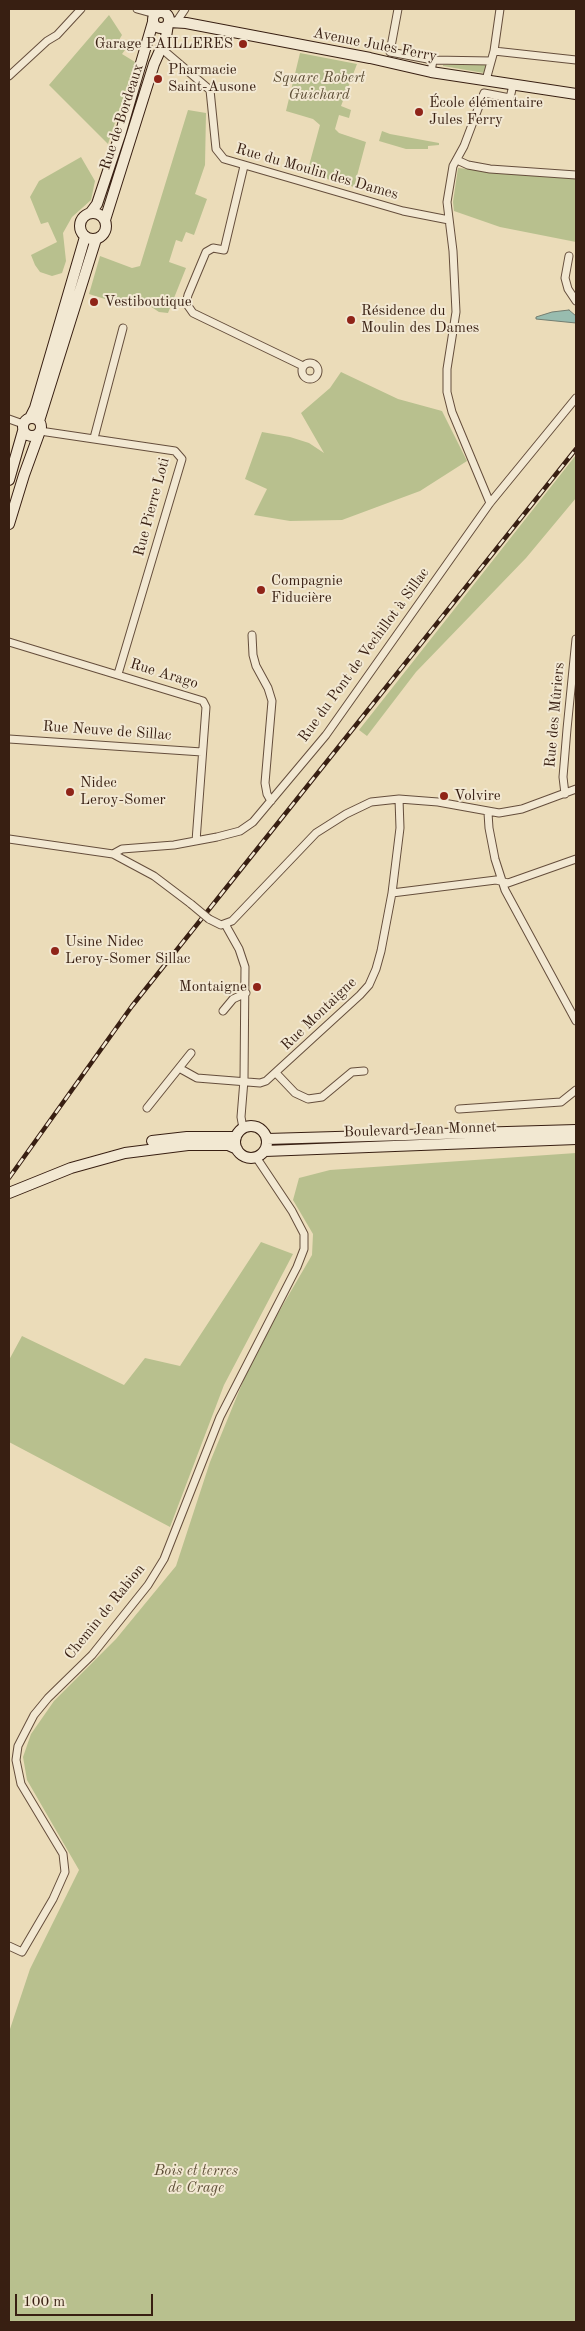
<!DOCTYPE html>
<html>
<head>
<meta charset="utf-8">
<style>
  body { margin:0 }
  #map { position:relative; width:585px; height:2331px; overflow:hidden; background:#ebdcb9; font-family:"Old Standard TT",serif }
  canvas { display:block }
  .frame { position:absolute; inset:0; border:10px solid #381f12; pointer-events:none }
  .scale { position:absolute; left:15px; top:2294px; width:138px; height:22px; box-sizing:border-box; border:2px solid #381f12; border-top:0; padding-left:6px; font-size:15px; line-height:18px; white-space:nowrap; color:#381f12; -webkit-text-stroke:4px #f2e8d2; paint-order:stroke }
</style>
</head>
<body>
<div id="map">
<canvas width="585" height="2331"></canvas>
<div class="frame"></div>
<div class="scale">100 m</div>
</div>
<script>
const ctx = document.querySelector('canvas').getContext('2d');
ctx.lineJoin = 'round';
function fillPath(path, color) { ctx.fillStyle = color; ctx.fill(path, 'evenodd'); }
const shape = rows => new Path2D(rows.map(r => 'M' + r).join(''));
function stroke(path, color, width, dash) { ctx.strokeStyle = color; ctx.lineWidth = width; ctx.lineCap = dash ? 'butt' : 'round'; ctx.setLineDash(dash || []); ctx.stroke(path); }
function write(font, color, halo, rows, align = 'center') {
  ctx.font = font + ' "Old Standard TT",serif'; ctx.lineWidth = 4; ctx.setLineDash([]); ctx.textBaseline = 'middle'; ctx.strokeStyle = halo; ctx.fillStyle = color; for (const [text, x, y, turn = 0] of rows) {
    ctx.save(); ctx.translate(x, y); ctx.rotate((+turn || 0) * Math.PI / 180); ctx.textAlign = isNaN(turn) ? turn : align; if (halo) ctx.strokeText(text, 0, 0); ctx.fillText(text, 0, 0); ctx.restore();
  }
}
fillPath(shape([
  [109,15,122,35,119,40,128,46,122,54,135,62,108,144,49,85],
  [300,53,357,64,341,106,351,110,349,118,339,115,335,129,339,133,366,142,354,187,307,173,320,125,313,119,286,111],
  [487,63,484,73,443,66,443,65],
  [188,110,206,113,205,165,195,194,207,199,194,235,186,232,182,242,176,240,169,262,186,268,168,313,159,312,141,300,136,299,134,308,89,294,100,256,132,268,140,266],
  [382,131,390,134,439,143,439,145,428,146,428,149,406,149,379,141],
  [81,157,95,181,91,200,72,217,63,233,66,261,62,273,52,276,40,272,35,265,31,255,57,242,48,222,41,224,30,197,39,181],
  [458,168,576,179,576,242,500,227,454,211,453,202],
  [341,372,398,399,442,411,467,461,420,491,342,520,290,521,254,515,267,489,245,479,262,432,290,437,309,443,324,453,301,413,330,388],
  [576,455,576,498,526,558,416,672,367,736,359,730],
  [576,1153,576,2322,9,2322,9,2032,30,1969,79,1870,27,1780,23,1757,31,1734,54,1701,116,1639,176,1566,210,1462,244,1379,277,1315,312,1255,313,1234,293,1200,299,1178,330,1170],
  [261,1242,293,1254,224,1385,170,1527,9,1442,9,1360,22,1336,124,1385,145,1358,180,1366]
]), '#b8c08e');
const water = shape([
  [569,310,576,316,576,323,536,319,536,317,552,312,569,310]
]);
fillPath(water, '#98bcaf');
stroke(water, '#727d70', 1);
const street = shape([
  [137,9,155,14],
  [398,9,390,52,433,60,431,72],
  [177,21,185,9],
  [162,49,210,90,216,149,224,159,403,211,449,220],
  [494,51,576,60],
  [433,60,491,61],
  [9,76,47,41,57,35,81,9],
  [486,80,494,51,500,9],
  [457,160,468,165,490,169,576,175],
  [244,166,224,250,213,248,206,252,188,295,186,303,193,313,303,366],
  [569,256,565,278,568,289,576,301],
  '302 371a8 8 0 1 1 16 0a8 8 0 1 1-16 0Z',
  [9,419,23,424],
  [40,431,175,451,182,459,118,674],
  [94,438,123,328],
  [490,503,452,412,447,392,447,369,456,312,453,251,447,202,453,166,464,146,484,93,510,98,513,85],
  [252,635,253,655,256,666,268,688,272,701,265,783,267,794,271,801],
  [9,642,203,701,206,707,196,841],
  [9,739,202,752],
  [565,794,563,777,567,729,576,639],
  [488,813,489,828,495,859,505,890,576,1021],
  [9,839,113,854,154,876,191,904],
  [113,854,122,849,174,845,217,837,240,831,253,822,326,735,490,503,576,398],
  [392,893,496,880,508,883,576,859],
  [209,919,221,925,232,921,316,833,346,814,371,802,399,799,438,802,499,813,522,809,576,789],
  [225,924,239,949,245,967,244,1080,241,1117,243,1128],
  [223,1011,233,999,246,993],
  [179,1068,191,1053],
  [276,1073,295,1093,308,1099,322,1097,352,1072,364,1071],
  [147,1108,179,1068,197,1078,260,1083,266,1081,360,995,369,985,376,969,381,951,392,893,400,828,399,799],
  [459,1109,561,1102,576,1090],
  [9,1946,22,1952,53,1899,65,1872,63,1854,21,1784,16,1760,18,1746,34,1715,48,1698,92,1655,148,1585,164,1559,220,1417,297,1267,304,1249,304,1234,292,1211,256,1157]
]);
const secondary = shape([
  '153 20a8 8 0 1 1 16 0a8 8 0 1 1-16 0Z',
  [169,22,186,23,370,58,431,72,576,94],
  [91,212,97,204,120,135,153,22],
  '80 226a13 13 0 1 1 26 0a13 13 0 1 1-26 0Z',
  [105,220,154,64,166,37,168,24],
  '23 427a9 9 0 1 1 18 0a9 9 0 1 1-18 0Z',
  [30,418,35,408,85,237],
  [39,421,96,239],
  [9,480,23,431],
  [9,524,24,475,40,431],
  '235 1142a16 16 0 1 1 32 0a16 16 0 1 1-32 0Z',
  [267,1139,576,1130],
  [152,1141,187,1137,236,1137],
  [265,1151,576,1139],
  [9,1193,71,1168,125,1153,188,1145,228,1145,237,1149]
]);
stroke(street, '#654e3c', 9);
stroke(secondary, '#381f12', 12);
stroke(street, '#f2e8d2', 7);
stroke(secondary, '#f2e8d2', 10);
const rail = shape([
  [9,1178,132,1006,576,449]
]);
stroke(rail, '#381f12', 4.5);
stroke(rail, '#f2e8d2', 2.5, [8]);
const streetBridge = shape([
  [191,904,209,919]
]);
stroke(streetBridge, '#654e3c', 9, []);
stroke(streetBridge, '#f2e8d2', 7);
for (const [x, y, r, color] of [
  [243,44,5,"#8f2418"],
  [158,79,5,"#8f2418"],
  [419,112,5,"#8f2418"],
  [94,302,5,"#8f2418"],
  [351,320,5,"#8f2418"],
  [261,590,5,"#8f2418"],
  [70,792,5,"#8f2418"],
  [444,796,5,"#8f2418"],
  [55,951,5,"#8f2418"],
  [257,987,5,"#8f2418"]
]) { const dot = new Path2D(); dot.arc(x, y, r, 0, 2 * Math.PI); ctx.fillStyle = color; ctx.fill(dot); stroke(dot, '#f2e8d2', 2); }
write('15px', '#381f12', '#f2e8d2', [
  ["Garage PAILLERES",233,44,"right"],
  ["Pharmacie",168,70],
  ["Saint-Ausone",168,87],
  ["École élémentaire",429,103],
  ["Jules Ferry",429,120],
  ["Vestiboutique",104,302],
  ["Résidence du",361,311],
  ["Moulin des Dames",361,328],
  ["Compagnie",271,581],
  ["Fiducière",271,598],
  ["Nidec",80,783],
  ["Leroy-Somer",80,800],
  ["Volvire",454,796],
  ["Usine Nidec",65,942],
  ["Leroy-Somer Sillac",65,959],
  ["Montaigne",247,987,"right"]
], 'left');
write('15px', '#381f12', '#f2e8d2', [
  ["Avenue Jules Ferry",375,45,11],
  ["Rue de Bordeaux",122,117,-72],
  ["Rue du Moulin des Dames",317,172,16],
  ["Rue Pierre Loti",152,507,-75],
  ["Rue du Pont de Vechillot à Sillac",364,655,-54],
  ["Rue Arago",164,674,17],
  ["Rue des Mûriers",555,715,-85],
  ["Rue Neuve de Sillac",107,731,4],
  ["Rue Montaigne",319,1014,-44],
  ["Boulevard Jean Monnet",420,1130,-2],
  ["Chemin de Rabion",105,1612,-51]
]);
write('italic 15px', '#5e4f37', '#f2e8d2', [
  ["Square Robert",319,78],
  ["Guichard",319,95],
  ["Bois et terres",196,2171],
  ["de Crage",196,2188]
]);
</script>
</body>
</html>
